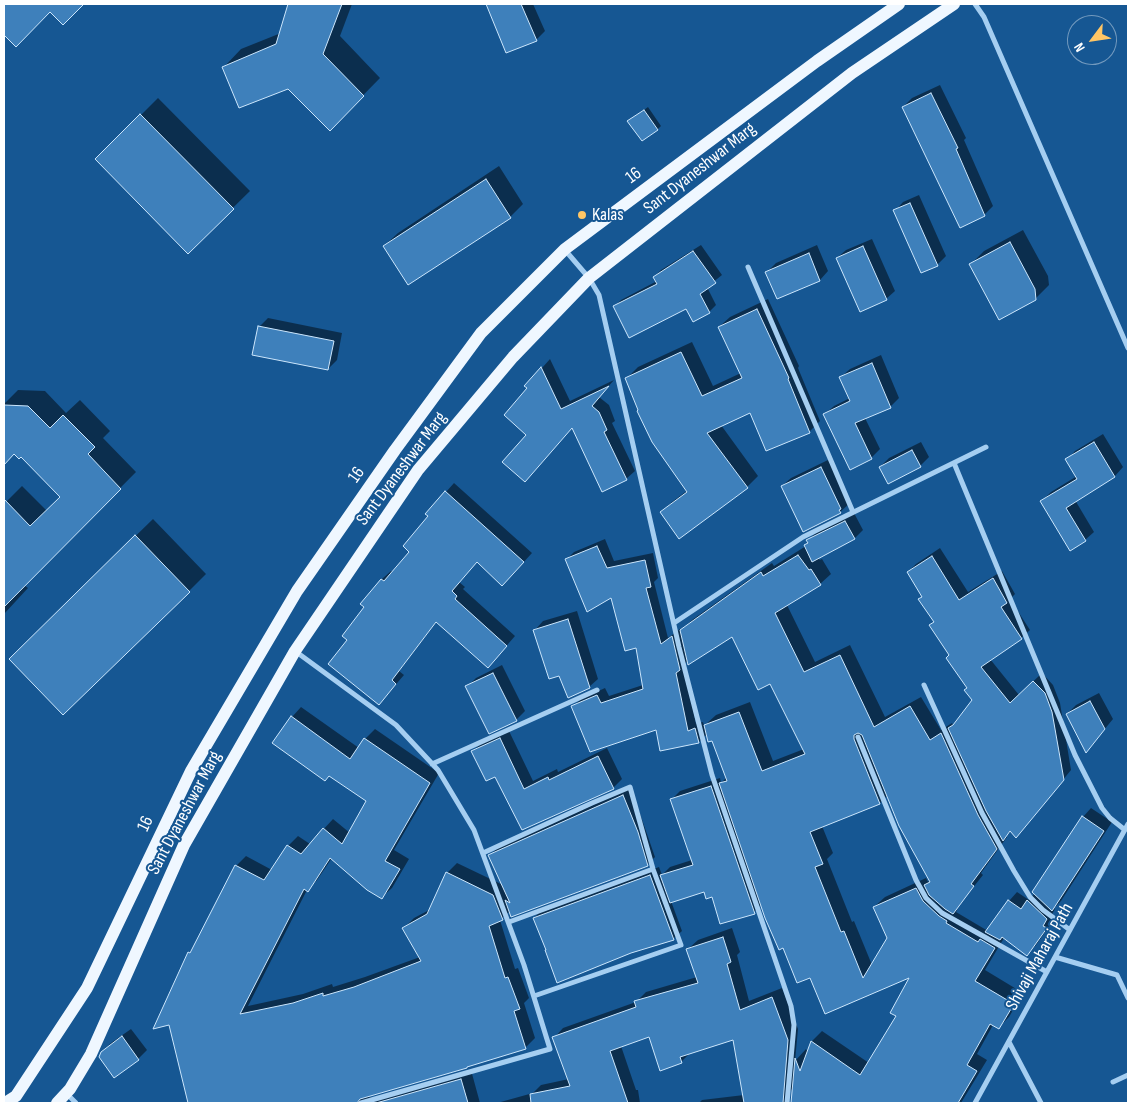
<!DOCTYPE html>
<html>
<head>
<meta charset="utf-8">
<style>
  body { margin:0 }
  #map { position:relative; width:1132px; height:1107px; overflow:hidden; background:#165793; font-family:"Sofia Sans Condensed",sans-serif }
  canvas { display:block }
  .frame { position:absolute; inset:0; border:5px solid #fff; pointer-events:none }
  .north { position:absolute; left:1067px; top:15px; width:50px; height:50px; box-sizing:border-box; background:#165793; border:1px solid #739abe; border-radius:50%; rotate:239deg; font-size:14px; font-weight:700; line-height:20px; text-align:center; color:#fff }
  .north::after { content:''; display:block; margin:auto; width:18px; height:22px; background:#ffc665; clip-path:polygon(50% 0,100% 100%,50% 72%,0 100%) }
</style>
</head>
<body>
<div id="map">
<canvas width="1132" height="1107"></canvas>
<div class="frame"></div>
<div class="north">N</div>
</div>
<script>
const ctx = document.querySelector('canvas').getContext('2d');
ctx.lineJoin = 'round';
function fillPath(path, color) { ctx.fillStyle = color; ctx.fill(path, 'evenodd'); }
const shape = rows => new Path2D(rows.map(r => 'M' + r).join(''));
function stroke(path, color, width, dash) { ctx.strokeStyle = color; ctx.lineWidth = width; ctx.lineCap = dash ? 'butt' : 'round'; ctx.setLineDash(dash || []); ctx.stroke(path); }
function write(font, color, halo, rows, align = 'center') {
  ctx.font = font + ' "Sofia Sans Condensed",sans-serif'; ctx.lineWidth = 4; ctx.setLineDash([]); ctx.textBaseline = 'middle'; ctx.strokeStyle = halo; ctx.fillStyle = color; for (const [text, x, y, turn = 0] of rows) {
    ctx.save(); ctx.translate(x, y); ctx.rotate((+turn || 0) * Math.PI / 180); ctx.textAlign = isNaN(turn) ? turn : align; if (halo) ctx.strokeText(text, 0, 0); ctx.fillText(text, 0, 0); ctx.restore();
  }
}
fillPath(shape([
  [4,4,82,4,63,23,50,11,16,46,4,33],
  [289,4,352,4,340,36,380,78,330,129,289,87,224,67,241,49,281,33],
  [487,4,533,4,545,31,536,40,507,52],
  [940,85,966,138,964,140,993,206,984,215,960,226,903,107,912,98],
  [158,98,250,191,188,252,97,159],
  [648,107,661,126,657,130,629,121],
  [499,166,523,204,510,217,384,246,398,233],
  [919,195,946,256,937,265,895,211,903,202],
  [1023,230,1048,276,1049,285,1035,299,971,264,984,251],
  [872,239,895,291,886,299,837,258,846,250],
  [701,245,722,275,707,287,716,305,709,312,687,308,614,307,621,300,657,281,654,277,661,270],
  [817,245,828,271,820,280,778,297,767,272,776,263],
  [768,299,799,366,798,368,820,421,809,432,750,412,721,425,758,476,747,487,679,537,661,513,672,502,688,490,627,378,638,367,692,342,713,386,741,373,719,327,730,317],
  [268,318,342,333,337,360,328,369,259,327],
  [881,355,899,398,890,407,865,418,880,449,871,458,825,414,834,406,850,398,841,377,850,369],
  [550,359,570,401,614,380,599,397,609,405,615,421,612,423,635,471,626,479,572,427,528,435,529,388,526,386],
  [18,390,45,391,66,413,80,400,110,431,103,438,136,472,24,585,28,588,4,614,4,504,22,486,47,511,61,497,21,455,14,453,4,463,4,404],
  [1103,434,1123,467,1115,476,1075,500,1094,532,1085,540,1042,501,1051,492,1077,476,1067,460,1075,451],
  [921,442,929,457,920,466,880,467,889,458],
  [830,459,849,504,840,512,782,486,791,478],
  [454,483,532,553,511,576,477,561,459,582,465,587,463,589,515,636,496,658,437,621,399,671,404,675,379,704,349,640,366,607,362,604,382,579,391,571,393,572,410,551,430,516,446,492],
  [854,513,863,530,855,538,818,558,820,560,822,559,831,574,820,584,787,605,815,662,850,645,885,717,921,697,941,730,952,723,953,725,974,700,950,655,931,625,935,621,923,596,908,572,916,564,940,548,968,592,1002,571,1015,594,1010,599,1030,630,1021,638,990,659,1019,695,1042,673,1053,685,1060,703,1071,770,1024,828,1012,830,1006,836,1007,837,981,873,983,875,956,909,957,910,956,912,988,931,1009,901,1017,892,1029,900,1035,893,1083,817,1091,808,1112,822,1061,901,1054,908,1055,909,1051,916,1054,919,1036,945,1027,954,1004,938,985,970,1023,993,1009,1017,998,1028,993,1025,977,1054,987,1060,961,1103,792,1103,794,1087,788,1093,789,1103,699,1103,702,1100,744,1095,734,1038,691,1052,681,1062,650,1036,621,1046,636,1090,638,1090,640,1103,497,1103,533,1093,541,1085,569,1079,554,1038,563,1028,636,1002,646,992,697,977,688,949,698,940,732,928,740,952,737,955,749,1001,782,988,798,1029,795,1061,806,1049,808,1053,812,1041,822,1031,869,1063,897,1016,912,975,826,1012,811,976,784,946,762,904,754,912,705,891,671,901,682,931,673,939,547,949,534,918,542,910,659,867,662,875,670,867,692,860,671,800,680,791,720,778,721,783,727,777,713,739,707,734,699,742,657,728,573,707,581,699,605,688,609,696,643,685,637,647,612,596,566,560,574,552,605,539,614,561,653,553,658,578,654,582,668,638,680,629,680,632,692,620,772,563,774,566,806,546,808,540,817,532],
  [733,635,771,682,804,749,773,761,750,702,716,715,704,726,703,722,696,724,684,665,688,660],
  [888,795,931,879,928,882,926,878,885,897,874,907,888,938,872,965,854,921,852,922,827,859,833,853,822,826,880,803],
  [153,519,206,574,189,591,28,641],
  [577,611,598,679,589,687,560,675,535,630,543,621],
  [502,665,525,711,516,720,467,687,476,678],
  [1099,693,1113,719,1094,742,1067,714,1076,705],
  [301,707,359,748,365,739,375,729,439,773,394,850,409,859,392,888,382,897,332,858,317,880,307,890,248,1006,303,994,332,984,333,987,365,977,420,957,404,928,414,918,431,909,447,873,457,863,503,885,490,856,498,847,631,788,655,857,647,865,510,911,500,920,515,969,518,968,529,998,524,1003,535,1038,525,1048,364,1096,373,1098,471,1070,480,1103,190,1103,170,1024,189,953,194,948,236,866,246,856,272,870,288,846,298,836,310,844,333,819,350,833,368,801,292,717],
  [509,731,533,781,557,769,558,772,607,748,622,779,613,788,522,829,496,775,473,751,482,743],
  [131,1029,147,1050,138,1059,102,1053,111,1043]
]), '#0007');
const building = shape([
  [4,4,84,4,63,25,50,12,16,47,4,35,4,4],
  [288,4,342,4,323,54,364,96,330,131,288,89,239,108,222,67,276,44,288,4],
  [486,4,521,4,537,41,506,53,486,4],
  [931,93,958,148,956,149,985,216,960,228,902,107,931,93],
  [644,110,658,130,642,141,627,121,644,110],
  [140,114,234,209,188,254,95,159,140,114],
  [486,179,511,218,408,285,383,246,486,179],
  [910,203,938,266,921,273,893,210,910,203],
  [1010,242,1035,289,1036,300,999,320,969,264,1010,242],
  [863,246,887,300,860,312,836,258,863,246],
  [693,251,716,283,700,294,710,313,693,322,686,309,629,338,613,306,657,284,653,277,693,251],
  [809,253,820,281,777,299,765,272,809,253],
  [757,309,789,378,788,379,810,433,766,451,750,413,707,433,748,488,679,539,660,512,687,492,652,442,637,411,638,410,625,378,681,352,702,396,742,378,718,327,757,309],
  [258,326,334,341,328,370,252,355,258,326],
  [872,363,891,408,855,423,872,459,850,470,823,414,850,401,839,377,872,363],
  [541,367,561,409,609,386,592,406,599,412,607,430,604,432,627,480,602,492,572,428,525,482,502,462,526,435,504,415,527,388,524,386,541,367],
  [4,405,28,406,50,428,63,415,95,447,88,454,121,489,4,607,4,499,30,526,60,497,21,457,19,459,14,454,4,465,4,405],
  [1094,442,1115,477,1066,508,1086,541,1070,551,1040,501,1077,479,1065,459,1094,442],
  [912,450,921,467,888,484,879,467,912,450],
  [821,467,841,509,839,510,841,513,803,532,781,486,821,467],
  [445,491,524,562,502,586,477,562,452,591,457,596,455,599,507,646,488,668,436,622,392,680,396,684,379,705,328,664,347,640,342,636,364,607,360,604,381,579,384,581,409,552,403,546,428,516,425,514,445,491],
  [845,521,855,539,812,562,804,545,808,543,806,540,845,521],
  [135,535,190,592,63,715,9,659,135,535],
  [597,546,607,568,645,560,651,587,646,588,661,644,672,636,680,670,676,673,688,731,695,728,699,743,660,751,656,730,590,752,571,706,597,695,601,703,643,689,636,648,625,651,611,598,587,612,565,559,597,546],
  [798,555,809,570,811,569,821,585,775,613,804,672,840,655,874,727,910,706,930,740,941,733,978,815,997,849,971,884,974,886,953,914,945,909,929,895,924,885,930,882,899,826,862,735,858,733,854,735,854,739,880,804,810,832,823,864,815,867,841,932,844,931,863,978,887,938,873,907,916,888,923,901,939,916,947,921,946,923,978,942,980,939,995,948,975,981,1014,1004,999,1029,990,1024,967,1065,977,1071,958,1103,791,1103,795,1058,800,1071,811,1041,860,1075,896,1016,890,1013,909,978,825,1014,810,978,797,983,783,948,779,950,765,918,719,783,727,781,712,741,708,742,704,725,739,712,762,771,805,754,770,684,758,690,732,637,688,665,680,630,761,572,763,576,798,555],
  [932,556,959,600,993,578,1007,603,1001,607,1022,639,981,667,1010,703,1033,681,1045,693,1052,712,1064,780,1016,838,1010,831,1003,841,986,811,948,728,953,725,972,700,964,690,967,688,946,658,949,655,929,625,934,622,918,599,922,597,907,572,932,556],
  [568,619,590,688,568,698,559,676,549,679,533,630,568,619],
  [493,673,517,721,489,734,465,686,493,673],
  [1090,701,1105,729,1086,753,1066,714,1090,701],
  [291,716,350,759,364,738,430,783,385,861,400,869,382,899,367,890,330,858,308,892,304,889,240,1014,293,1003,323,993,323,996,354,987,421,961,402,928,427,914,446,872,493,895,503,920,489,926,505,978,508,977,520,1009,514,1011,526,1049,467,1067,467,1068,360,1099,357,1103,188,1103,169,1025,153,1029,188,952,190,953,235,865,264,880,287,845,301,854,323,828,342,844,366,801,329,776,325,781,272,743,291,716],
  [500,738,524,789,548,777,549,780,598,756,614,789,522,830,495,777,486,781,471,751,500,738],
  [711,786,755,914,720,924,712,897,706,899,704,892,670,903,660,875,693,865,670,799,711,786],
  [623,795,638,832,648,866,511,917,505,900,510,903,488,855,623,795],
  [1082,816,1104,831,1052,911,1032,892,1082,816],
  [650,875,674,940,631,953,557,983,545,950,546,950,533,918,650,875],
  [1008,900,1021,909,1027,900,1047,919,1043,926,1047,928,1027,956,1002,937,1000,940,985,932,1008,900],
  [723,937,731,962,727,964,740,1010,772,997,788,1040,783,1103,744,1103,733,1040,680,1057,682,1063,660,1071,649,1037,610,1051,628,1103,531,1103,530,1094,570,1086,552,1037,636,1007,634,1001,698,983,686,949,723,937],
  [122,1036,139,1060,114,1078,99,1057,101,1052,122,1036],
  [461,1079,468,1103,376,1103,461,1079]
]);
fillPath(building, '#3e80bb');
stroke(building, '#cce6fc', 1);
stroke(shape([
  [975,4,984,17,1128,348],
  [565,250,589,278,599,295,679,647,712,775,791,1006,794,1025,787,1103],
  [748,267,853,512],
  [954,463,1075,755,1102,808,1110,818,1125,830],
  [674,623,803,537,986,447],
  [295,651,396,725,438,770,474,830,524,965,550,1049,361,1103],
  [924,685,982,813,1014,871,1030,897,1043,910,1070,930],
  [858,737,916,880,926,898,942,913,1047,972],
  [432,764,597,690],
  [483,853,592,803,630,787,653,869,681,945,534,996],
  [509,922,653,869],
  [1055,957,1117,975,1128,998],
  [1009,1042,1041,1103],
  [1113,1082,1128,1075],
  [66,1093,76,1103],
  [975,1103,1128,824]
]), '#a5cef1', 5);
stroke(shape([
  [5,1103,16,1096,87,988,191,771,297,591,395,450,481,333,565,249,817,61,899,4],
  [57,1103,70,1089,91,1054,184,845,295,651,418,470,513,357,589,278,852,73,954,4]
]), '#eff7ff', 12);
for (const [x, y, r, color] of [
  [582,215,5,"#ffc665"]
]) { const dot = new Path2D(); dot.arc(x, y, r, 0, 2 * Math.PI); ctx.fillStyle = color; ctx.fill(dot); stroke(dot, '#165793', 2); }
write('18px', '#fff', '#165793', [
  ["Sant Dyaneshwar Marg",700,169,-38],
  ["16",634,176,-37],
  ["Sant Dyaneshwar Marg",402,469,-53],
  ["16",357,475,-55],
  ["Sant Dyaneshwar Marg",185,813,-62],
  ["16",146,824,-65],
  ["Shivaji Maharaj Path",1040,957,-61]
]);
write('18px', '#fff', '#165793', [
  ["Kalas",592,215]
], 'left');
</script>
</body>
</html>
